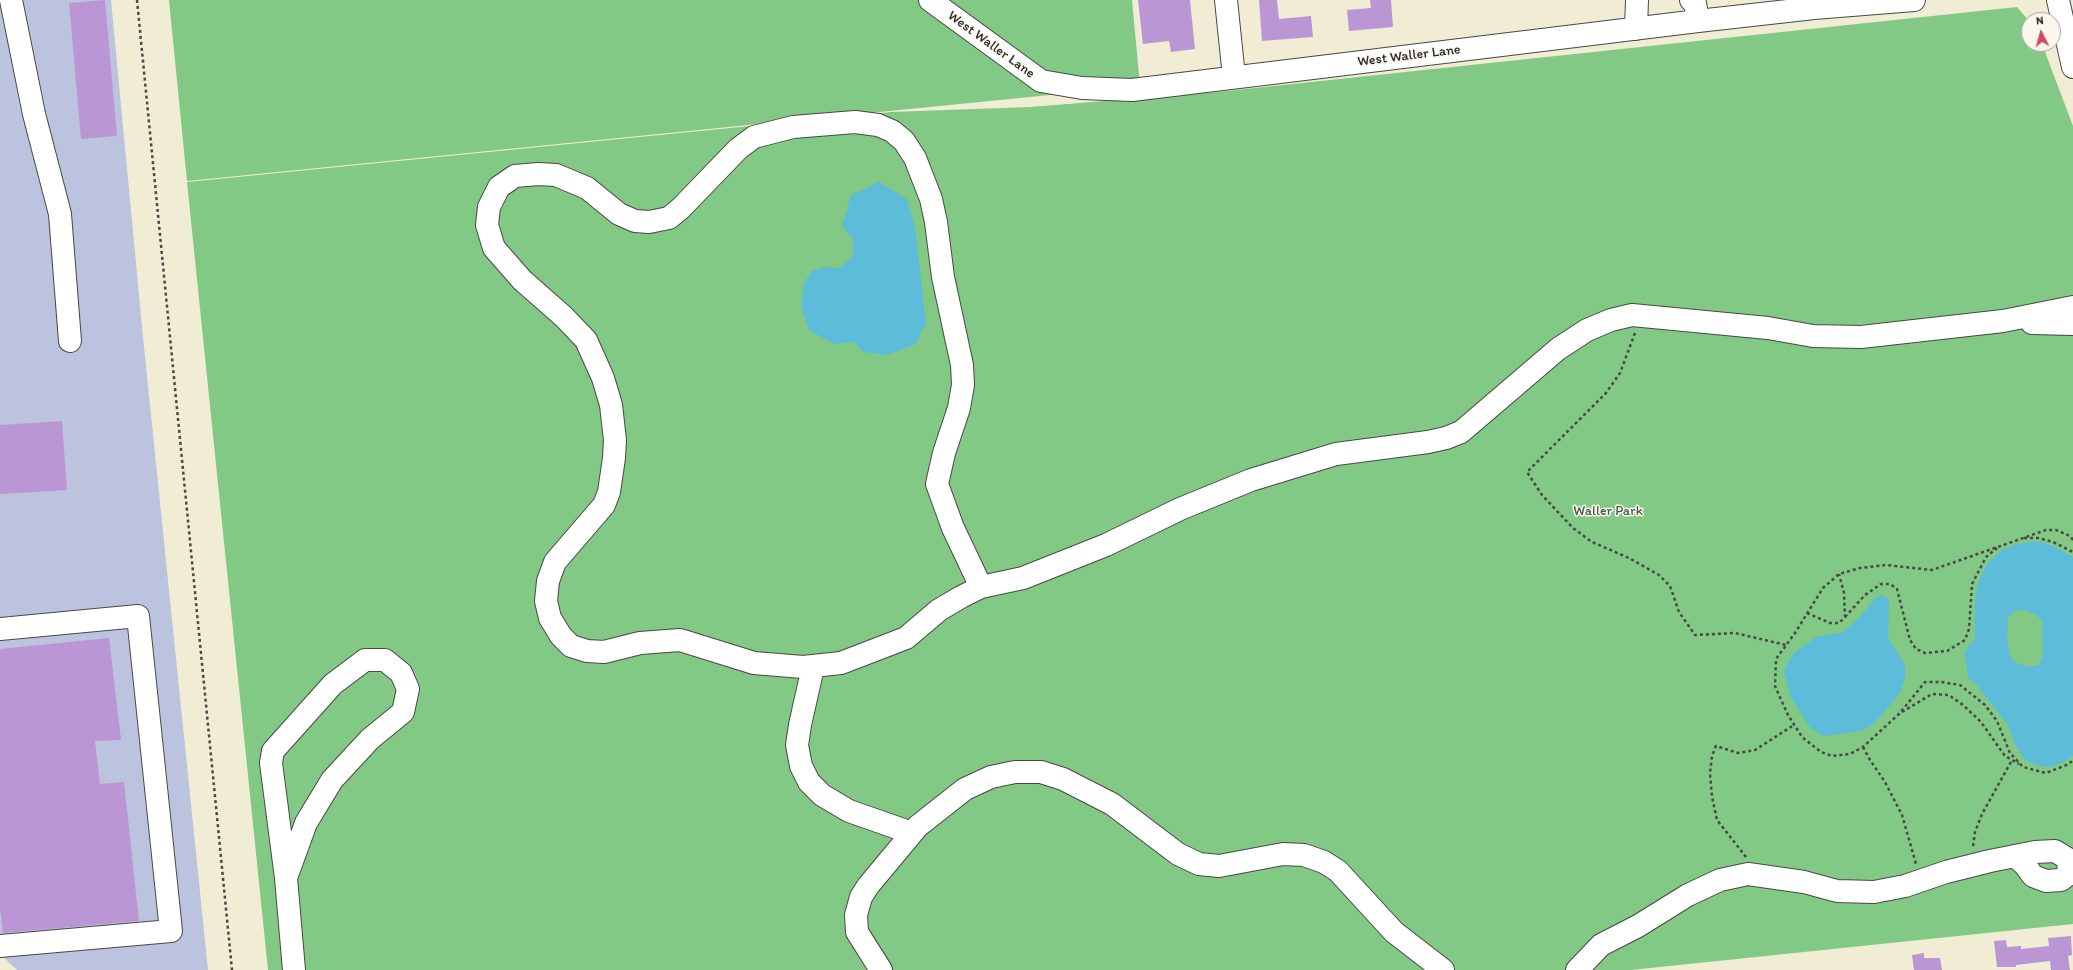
<!DOCTYPE html>
<html>
<head>
<meta charset="utf-8">
<style>
  body { margin:0 }
  #map { position:relative; width:2073px; height:970px; overflow:hidden; background:#f1ecd4; font-family:Itim,sans-serif }
  canvas { display:block }
  .north { position:absolute; left:2021px; top:12px; width:40px; height:40px; box-sizing:border-box; background:#fbf7ec; border:1px solid #a8a59f; border-radius:50%; rotate:354deg; font-size:11px; font-weight:700; line-height:16px; text-align:center; color:#2b2b2b }
  .north::after { content:''; display:block; margin:auto; width:14px; height:18px; background:#d1495b; clip-path:polygon(50% 0,100% 100%,50% 72%,0 100%) }
</style>
</head>
<body>
<div id="map">
<canvas width="2073" height="970"></canvas>
<div class="north">N</div>
</div>
<script>
const ctx = document.querySelector('canvas').getContext('2d');
ctx.lineJoin = 'round';
function fillPath(path, color) { ctx.fillStyle = color; ctx.fill(path, 'evenodd'); }
const shape = rows => new Path2D(rows.map(r => 'M' + r).join(''));
function stroke(path, color, width, dash) { ctx.strokeStyle = color; ctx.lineWidth = width; ctx.lineCap = dash ? 'butt' : 'round'; ctx.setLineDash(dash || []); ctx.stroke(path); }
function write(font, color, halo, rows, align = 'center') {
  ctx.font = font + ' Itim,sans-serif'; ctx.lineWidth = 3; ctx.setLineDash([]); ctx.textBaseline = 'middle'; ctx.strokeStyle = halo; ctx.fillStyle = color; for (const [text, x, y, turn = 0] of rows) {
    ctx.save(); ctx.translate(x, y); ctx.rotate((+turn || 0) * Math.PI / 180); ctx.textAlign = isNaN(turn) ? turn : align; if (halo) ctx.strokeText(text, 0, 0); ctx.fillText(text, 0, 0); ctx.restore();
  }
}
fillPath(shape([
  [0,0,111,0,143,337,208,970,17,970,0,954]
]), '#bcc3de');
fillPath(shape([
  [169,0,1132,0,1140,86,187,181],
  [2017,7,2029,21,2029,44,2042,44,2073,126,2073,924,1631,970,268,970,187,182,891,112,1030,107,1217,92]
]), '#81c985');
fillPath(shape([
  [879,182,907,199,915,228,926,323,916,344,886,355,864,352,853,342,834,344,809,330,801,307,804,283,812,271,823,267,840,268,853,256,853,239,842,226,851,195],
  [2036,541,2053,546,2073,557,2073,755,2064,762,2050,767,2036,765,2024,759,2015,744,2008,725,1975,683,1968,678,1965,653,1969,645,1975,640,1975,600,1978,583,1986,565,2003,549,2018,544],
  [2023,610,2037,615,2042,622,2042,629,2043,655,2039,665,2029,667,2016,663,2010,655,2007,641,2008,617,2015,611],
  [1882,595,1889,600,1888,638,1905,664,1905,678,1900,693,1873,725,1861,731,1824,736,1811,729,1791,697,1784,672,1789,660,1795,652,1816,637,1842,633,1859,618,1875,598]
]), '#5cbcda');
fillPath(shape([
  [105,0,117,136,81,139,69,3],
  [1138,0,1190,0,1195,49,1171,52,1169,41,1143,44],
  [1259,0,1277,0,1279,19,1311,16,1313,37,1262,41],
  [1370,0,1391,0,1393,27,1349,31,1347,10,1371,8],
  [62,421,67,490,0,494,0,425],
  [109,638,121,740,95,741,100,784,124,782,139,921,3,933,0,908,0,649],
  [2071,936,2072,955,2068,956,2070,970,2051,970,2050,961,2016,965,2016,967,1997,967,1994,941,2006,940,2007,947,2021,946,2021,949,2049,946,2048,938],
  [1924,953,1924,958,1940,958,1942,970,1914,970,1912,955]
]), '#ba97d4');
const minor = shape([
  [11,0,34,114,60,214,70,341],
  [930,0,1041,81,1082,88,1132,90,1698,21,1814,8,1914,0],
  [1226,0,1234,77],
  [1691,0,1695,3,1698,21],
  [2058,0,2073,67],
  [1636,29,1637,0],
  [2032,323,2073,324],
  [981,587,953,528,937,484,944,453,959,408,963,385,962,365,943,277,936,222,931,199,915,158,904,141,892,131,878,125,855,122,793,127,754,137,738,149,681,208,669,218,649,222,635,221,619,214,587,188,556,175,538,174,515,176,499,187,489,207,487,225,494,248,522,280,564,317,586,340,603,378,611,405,615,440,614,458,609,492,604,505,555,562,548,581,546,601,550,618,561,636,571,646,587,651,604,652,640,643,680,640,754,663,803,667,841,663,906,638,939,610,961,597,981,587,1023,578,1106,545,1180,509,1251,480,1336,454,1428,442,1446,438,1461,432,1558,349,1587,330,1611,320,1632,315,1768,328,1813,336,1861,337,2003,321,2073,307],
  [0,629,138,616,171,931,0,946],
  [813,667,800,725,797,745,801,766,809,782,822,795,849,811,912,833],
  [286,878,306,823,332,780,370,739,403,712,408,689,401,673,385,660,365,660,333,684,273,751,271,763,286,878,294,970],
  [881,970,857,932,856,915,861,897,868,886,918,826,965,789,991,777,1015,772,1041,772,1063,779,1112,804,1178,854,1199,864,1219,866,1283,854,1304,855,1324,862,1338,871,1394,932,1443,970],
  [1577,970,1601,945,1638,926,1688,895,1720,880,1748,874,1804,882,1837,891,1874,892,1905,886,1946,872,1990,861,2035,852,2055,851,2068,859,2069,874,2061,880,2046,881,2033,876,2025,865,2015,856]
]);
stroke(minor, '#494844', 24);
stroke(shape([
  [137,0,232,970],
  [1635,333,1620,373,1606,393,1527,472,1542,495,1573,528,1592,542,1629,558,1659,575,1670,586,1679,612,1695,635,1735,633,1786,645],
  [2024,538,2038,538,2053,542,2073,552],
  [2073,540,2070,536,2056,530,2046,530,1932,570,1886,565,1860,568,1839,574,1823,588,1795,633,1776,659,1775,686,1788,715,1802,737,1821,752,1832,756,1850,754,1863,747,1900,713,1925,682,1942,682,1960,685,1985,705,1997,721,2010,753,2023,767,2046,773,2069,764,2073,760],
  [1807,613,1830,623,1839,623,1845,617,1844,593,1839,574],
  [1845,617,1865,595,1881,584,1890,584,1897,589,1910,640,1916,649,1925,653,1947,651,1965,640,1969,629,1972,584,1986,557,1997,548],
  [1902,712,1932,694,1949,695,1963,705,1981,722,2005,756,2019,764],
  [1863,747,1870,760,1885,782,1902,815,1916,864],
  [1973,846,1975,832,1982,814,2012,760],
  [1746,857,1717,820,1712,797,1710,773,1712,756,1716,746,1738,753,1755,750,1794,725]
]), '#494844', 2.5, [3, 3]);
stroke(minor, '#fff', 22);
write('14px', '#2b2b2b', '#fbf7ec', [
  ["West Waller Lane",991,45,36],
  ["West Waller Lane",1409,56,-7]
]);
write('14px', '#455a46', '#fbf7ec', [
  ["Waller Park",1608,511]
]);
</script>
</body>
</html>
